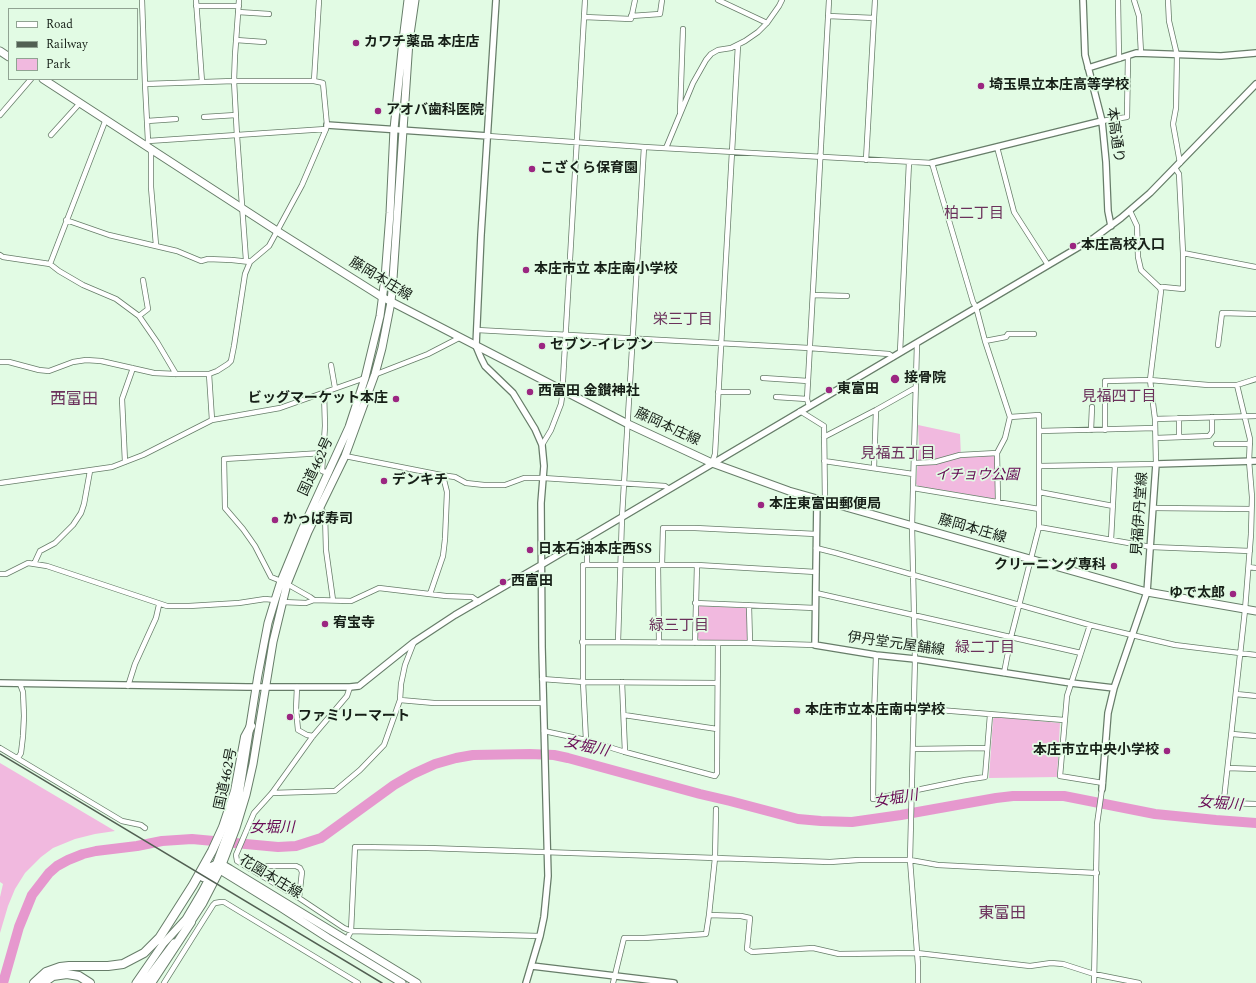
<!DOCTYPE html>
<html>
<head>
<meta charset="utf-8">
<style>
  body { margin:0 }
  #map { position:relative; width:1256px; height:983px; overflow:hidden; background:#e2fbe4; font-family:Spectral,serif }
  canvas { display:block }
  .legend { position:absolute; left:8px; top:8px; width:130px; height:72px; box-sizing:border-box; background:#e2fbe4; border:1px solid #90a392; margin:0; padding:5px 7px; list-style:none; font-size:12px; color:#161f17 }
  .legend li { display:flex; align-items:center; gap:8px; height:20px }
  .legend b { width:20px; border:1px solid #90a392 }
</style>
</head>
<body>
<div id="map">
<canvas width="1256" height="983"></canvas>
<ul class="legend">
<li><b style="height:5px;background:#fff"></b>Road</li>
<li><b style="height:5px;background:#526053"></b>Railway</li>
<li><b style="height:11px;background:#f1b9df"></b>Park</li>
</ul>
</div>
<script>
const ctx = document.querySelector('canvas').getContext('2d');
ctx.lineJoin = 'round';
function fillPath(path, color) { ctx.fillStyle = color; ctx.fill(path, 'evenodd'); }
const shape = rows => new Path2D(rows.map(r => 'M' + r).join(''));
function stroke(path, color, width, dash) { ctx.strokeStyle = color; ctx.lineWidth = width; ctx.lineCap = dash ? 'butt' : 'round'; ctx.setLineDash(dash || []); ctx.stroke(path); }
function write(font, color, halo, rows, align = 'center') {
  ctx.font = font + ' Spectral,"Noto Sans JP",serif'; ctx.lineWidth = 3.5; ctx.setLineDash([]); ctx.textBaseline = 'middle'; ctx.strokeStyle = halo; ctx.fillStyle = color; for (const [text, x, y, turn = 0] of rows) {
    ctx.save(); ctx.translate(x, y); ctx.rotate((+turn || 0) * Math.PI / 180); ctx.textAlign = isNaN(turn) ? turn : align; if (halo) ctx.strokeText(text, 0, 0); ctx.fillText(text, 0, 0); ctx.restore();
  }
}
fillPath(shape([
  [918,425,960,434,961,457,993,454,995,456,996,499,918,486,916,484,919,447],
  [700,606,746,608,747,609,748,639,746,641,700,640,698,638,698,608],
  [995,717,1060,723,1057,777,989,778,993,719],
  [0,763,115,831,95,834,75,839,53,848,41,857,25,873,15,889,8,906,0,933,0,897,3,884,0,882]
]), '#f1b9df');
stroke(shape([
  [3,983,19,927,32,895,49,873,57,866,68,860,83,854,96,851,137,846,162,841,192,839,278,847,296,846,321,838,394,785,413,774,435,764,456,758,473,755,530,754,554,755,568,758,700,794,730,801,798,819,821,821,852,822,901,815,996,798,1013,796,1064,796,1155,814,1216,820,1256,823]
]), '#e698ce', 10);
const minor = shape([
  [142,0,145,84],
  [196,0,202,82],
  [239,0,235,55,234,81,237,136,246,260,250,262],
  [718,0,767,23],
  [1118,0,1119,59],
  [1134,0,1139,16,1141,53],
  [1168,0,1169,21,1177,55,1176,108,1173,124,1180,163],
  [196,6,239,6],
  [238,12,269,14],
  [631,16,660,14,662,0],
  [828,16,874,18],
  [584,17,631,19,635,0],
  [236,40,264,42],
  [680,113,683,29],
  [0,115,31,79],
  [204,117,236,115],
  [147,121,176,119],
  [1102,121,1127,117,1128,57],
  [51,135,80,103],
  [488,136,644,147,932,163,973,302,976,307,985,341,1010,417,1005,438,997,453,998,501],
  [148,141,145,84,234,81,314,81],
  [147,144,148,141,326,129],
  [997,147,1014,212,1048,265],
  [151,148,151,187,156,245],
  [666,148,693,83,706,60,711,54,718,50,731,48,745,41,758,32,767,23,779,6,782,0],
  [866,160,875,0],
  [1175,168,1179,174,1183,253,1256,267],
  [66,220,109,235,177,251,201,261,208,259,232,260,250,262],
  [0,255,3,257,50,264,59,271,83,285,116,299,139,316,157,342,176,374],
  [50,264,106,119],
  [1160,288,1163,287,1183,289,1183,253],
  [813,295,847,296],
  [139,316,148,309,143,280],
  [477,330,809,348,889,354,893,357],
  [985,341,1006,337,1008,334,1034,334],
  [917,343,912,526,915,659,910,860,918,965,918,983],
  [1218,345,1222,313,1256,314],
  [900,352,909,162],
  [0,362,9,362,39,370,49,371,73,362,86,360,101,361,154,373,176,374,209,374,217,371,228,364,231,361,234,346,245,274,250,262,269,246,302,185,326,129,327,125,323,83,314,81,319,0],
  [331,365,335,388],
  [209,374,212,420],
  [374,375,428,354,459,338],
  [763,378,808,381],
  [1237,385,1250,439,1249,461,1252,497,1251,534,1245,610,1224,799,1227,803,1256,804],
  [324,392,325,426,322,471,329,473],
  [718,392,748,392],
  [776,397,807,399],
  [809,406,807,399,829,0],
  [800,411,824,426,825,501],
  [1179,418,1179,437],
  [1155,419,1256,416],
  [1091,430,1092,407],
  [1105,430,1105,381,1150,380,1208,385,1237,385,1256,379],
  [1039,431,1155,428],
  [824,437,876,410,915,388],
  [1156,438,1209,436,1212,432,1212,417],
  [1216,444,1250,444],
  [542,445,551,430,561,404,562,397,585,0],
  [345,456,441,475,455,477,466,483,484,485,505,485,524,478,543,478,665,486,669,489],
  [824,461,913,474],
  [125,462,122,399,133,368],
  [712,463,715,454,738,45],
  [915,463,935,462,960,455,997,453],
  [1039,466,1156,464,1155,419,1150,380,1161,291,1160,288,1141,270,1138,257,1137,226,1130,211],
  [874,468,876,410],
  [0,483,112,467,143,455,212,420,280,408,365,378],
  [913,488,1039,509],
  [1039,492,1113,506],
  [320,508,325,514,326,550,333,600],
  [1154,508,1251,509],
  [1039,527,1151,547,1250,551],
  [587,538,587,565],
  [1111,540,1115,465],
  [816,548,836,553,1090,625,1132,635,1175,645,1256,655],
  [34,564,40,551,55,543,73,525,81,513,84,504,90,471],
  [658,565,659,643],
  [662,565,663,528,695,528,816,534],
  [1249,567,1256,568],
  [0,574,6,574,28,563,47,566,167,606,189,606,239,603,265,599,275,600],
  [281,581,271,577,255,546,243,529,225,508,224,459,323,453],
  [287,584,310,597,314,600],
  [816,593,1081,653],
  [430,594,443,556,445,539,447,492,444,480,441,475],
  [282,602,306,603,314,600,351,601,379,588,446,596,472,597,479,602],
  [695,603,815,608],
  [749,606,750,643],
  [1090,625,1067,696,1060,776,1103,783],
  [582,642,750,643,815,645],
  [618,642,622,517,644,147],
  [695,643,697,565],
  [876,655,874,717,873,799,965,780,985,777,990,715],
  [1004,673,1011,637,1039,527,1039,415,1010,417],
  [542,679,583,682,717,683],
  [622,682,625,752],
  [128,686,135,664,156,618,159,605],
  [297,687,296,709,298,730,307,735,313,736],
  [350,687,347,696,313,736,272,793,254,813,236,855,237,861,299,898,344,928,351,931,540,936],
  [1236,694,1256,696],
  [400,700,434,703,543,703],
  [914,708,1064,720],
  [624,715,717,729],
  [544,731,586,740,625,752,715,776,717,773,717,764,718,643],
  [1232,734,1256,736],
  [586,740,583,682,583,565,697,565,816,572],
  [0,748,122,821,141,825,145,828],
  [913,749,987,748],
  [18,758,21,753,23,736,24,716,23,692,20,684],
  [1228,768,1256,769],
  [272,793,335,791,360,770,384,745,400,700,401,684,405,665,414,642],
  [256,869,258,867,261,866,296,866,300,868,302,872,299,898],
  [709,915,715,858,716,809],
  [346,941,351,931,355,847,428,848,830,862,859,860,910,860,938,865,1097,873],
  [164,983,213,905,215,903,221,902,224,902,358,983],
  [613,983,624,938,644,938,706,934,709,915,741,916,750,918,747,949,752,952,813,948,839,954,917,953,1030,966,1051,963,1063,964,1094,974,1139,983],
  [1094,983,1097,824,1102,789]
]);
const tertiary = shape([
  [496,0,481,235,476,346,481,358,485,366,513,393,535,429,542,445,544,466,541,503,542,647,548,876,544,917,540,936,526,983],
  [1083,0,1085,55,1102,121,1106,162,1108,211,1111,226],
  [1088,68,1136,53,1221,56,1256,53],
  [327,125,488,136],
  [932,163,1102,121],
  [817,499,815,645,876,655,915,659,1071,683,1114,688],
  [0,683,247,687,350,687,359,686,414,642,455,615,541,565,1094,238,1121,218,1150,193,1256,84],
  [1102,789,1108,713,1114,688,1147,592,1156,464,1256,461],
  [532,966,674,983]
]);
const primary = shape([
  [0,51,9,57],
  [43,79,277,231,382,297,628,424,712,463,789,491,1147,592,1256,611],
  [218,865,223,865,230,869,417,983],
  [217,867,220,870,280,907,328,938,402,983]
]);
const trunk = shape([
  [188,926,203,903,220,870,236,828,246,795,253,764,273,642,287,584,308,532,345,456,375,374,382,348,391,302,393,279,409,41,415,0],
  [136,983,163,944,186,919,202,892,216,865,230,827,239,795,258,675,268,623,275,600,281,581,302,530,349,427,365,378,380,316,385,278,390,213,394,129,403,40,408,0],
  [144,983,174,943]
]);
const motorway = shape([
  [203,877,209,868,216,865],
  [158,940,193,885,212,851,223,827,235,791,245,737,251,726],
  [34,983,46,972,60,967,69,966,108,966,123,964,144,953,160,937],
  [43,983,53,976,67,974,79,976,90,983],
  [151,983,191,922]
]);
stroke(minor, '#677d69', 6);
stroke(tertiary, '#677d69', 8);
stroke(primary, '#677d69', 9);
stroke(trunk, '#677d69', 9);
stroke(motorway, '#677d69', 10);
stroke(minor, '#fff', 4.5);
stroke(tertiary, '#fff', 5.5);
stroke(primary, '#fff', 7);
stroke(trunk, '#fff', 7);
stroke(motorway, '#fff', 8);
stroke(shape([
  [0,754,382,983]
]), '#526053', 1.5);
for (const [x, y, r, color] of [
  [356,43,4,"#9b2681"],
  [981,86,4,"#9b2681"],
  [378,111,4,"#9b2681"],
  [532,169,4,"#9b2681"],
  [1073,246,4,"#9b2681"],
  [526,270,4,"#9b2681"],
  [542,346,4,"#9b2681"],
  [895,379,5,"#9b2681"],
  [829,390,4,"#9b2681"],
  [530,392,4,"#9b2681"],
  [396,399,4,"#9b2681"],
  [384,481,4,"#9b2681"],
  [761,505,4,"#9b2681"],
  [275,520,4,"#9b2681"],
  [530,550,4,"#9b2681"],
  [1114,566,4,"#9b2681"],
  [503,582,4,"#9b2681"],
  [1233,594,4,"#9b2681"],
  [325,624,4,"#9b2681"],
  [797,711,4,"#9b2681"],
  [290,717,4,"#9b2681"],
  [1167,751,4,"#9b2681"]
]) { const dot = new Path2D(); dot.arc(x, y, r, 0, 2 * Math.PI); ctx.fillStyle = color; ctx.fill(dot); stroke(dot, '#e2fbe4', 1.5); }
write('bold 14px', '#161f17', '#e2fbe4', [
  ["カワチ薬品 本庄店",364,43],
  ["埼玉県立本庄高等学校",989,86],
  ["アオバ歯科医院",386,111],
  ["こざくら保育園",540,169],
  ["本庄高校入口",1081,246],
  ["本庄市立 本庄南小学校",534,270],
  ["セブン-イレブン",550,346],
  ["接骨院",904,379],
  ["東富田",837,390],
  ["西富田 金鑚神社",538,392],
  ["ビッグマーケット本庄",388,399,"right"],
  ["デンキチ",392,481],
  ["本庄東富田郵便局",769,505],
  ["かっぱ寿司",283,520],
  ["日本石油本庄西SS",538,550],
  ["クリーニング専科",1106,566,"right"],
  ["西富田",511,582],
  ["ゆで太郎",1225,594,"right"],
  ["宥宝寺",333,624],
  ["本庄市立本庄南中学校",805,711],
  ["ファミリーマート",298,717],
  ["本庄市立中央小学校",1159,751,"right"]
], 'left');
write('14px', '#161f17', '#e2fbe4', [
  ["本高通り",1114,135,82],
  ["藤岡本庄線",380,280,31],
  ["藤岡本庄線",667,428,25],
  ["国道462号",317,467,-65],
  ["見福伊丹堂線",1141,514,-86],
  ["藤岡本庄線",972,530,16],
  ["伊丹堂元屋舗線",896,645,8],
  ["国道462号",227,779,-78],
  ["花園本庄線",270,878,31]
]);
write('italic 14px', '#60004e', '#e2fbe4', [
  ["イチョウ公園",977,476]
]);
write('15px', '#6b315b', '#e2fbe4', [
  ["柏二丁目",974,215],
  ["栄三丁目",683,321],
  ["見福四丁目",1119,398],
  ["見福五丁目",898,455],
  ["緑三丁目",679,627],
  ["緑二丁目",985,649]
]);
write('italic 15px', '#690c56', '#e2fbe4', [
  ["女堀川",586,748,13],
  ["女堀川",896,800,-9],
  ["女堀川",1220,805,5],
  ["女堀川",272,829]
]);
write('16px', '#6b315b', '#e2fbe4', [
  ["西富田",74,401],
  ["東富田",1002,915]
]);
</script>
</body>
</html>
